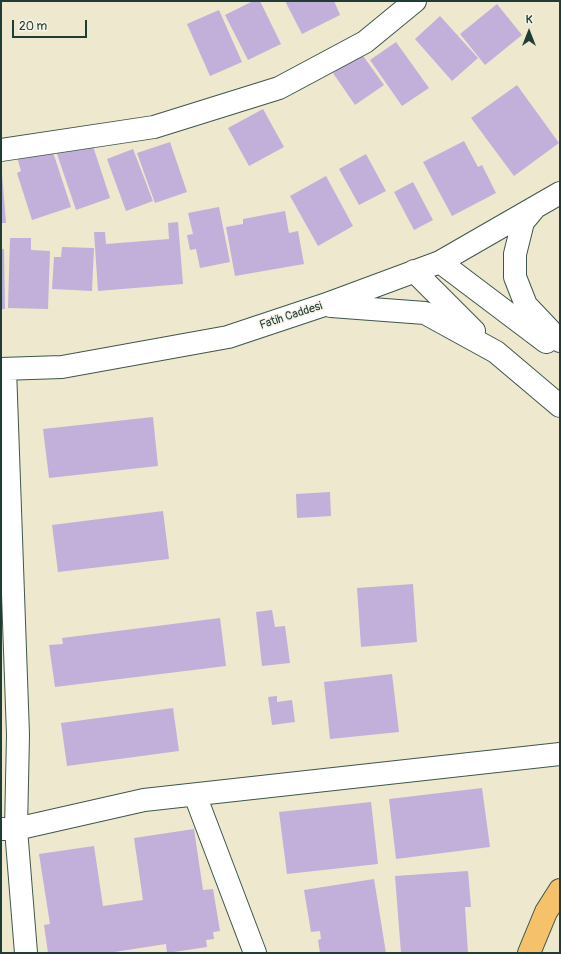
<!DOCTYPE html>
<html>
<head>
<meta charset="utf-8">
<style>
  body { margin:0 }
  #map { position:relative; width:561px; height:954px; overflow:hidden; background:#eee8cf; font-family:Pangolin,sans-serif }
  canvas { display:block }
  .frame { position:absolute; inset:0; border:2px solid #1f3d34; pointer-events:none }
  .north { position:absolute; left:509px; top:12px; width:40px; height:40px; -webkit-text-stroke:3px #f7f3e8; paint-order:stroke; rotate:0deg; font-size:11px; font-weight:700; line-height:16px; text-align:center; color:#1f3d34 }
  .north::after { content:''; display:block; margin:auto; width:14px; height:18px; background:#1f3d34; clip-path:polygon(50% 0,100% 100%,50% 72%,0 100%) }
  .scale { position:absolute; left:12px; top:20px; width:75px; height:18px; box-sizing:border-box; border:2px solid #1f3d34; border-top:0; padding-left:5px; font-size:12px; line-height:14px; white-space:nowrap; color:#1f3d34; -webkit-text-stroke:3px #f7f3e8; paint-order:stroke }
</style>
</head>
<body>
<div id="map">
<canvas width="561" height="954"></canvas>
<div class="frame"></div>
<div class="north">K</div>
<div class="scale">20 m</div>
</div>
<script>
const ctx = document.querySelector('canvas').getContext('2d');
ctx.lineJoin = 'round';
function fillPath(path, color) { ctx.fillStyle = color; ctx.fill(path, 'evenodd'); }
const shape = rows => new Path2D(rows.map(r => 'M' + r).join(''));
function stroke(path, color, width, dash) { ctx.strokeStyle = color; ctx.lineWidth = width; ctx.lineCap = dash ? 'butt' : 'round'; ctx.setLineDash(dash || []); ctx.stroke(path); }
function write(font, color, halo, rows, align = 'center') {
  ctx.font = font + ' Pangolin,sans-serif'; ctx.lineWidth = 3; ctx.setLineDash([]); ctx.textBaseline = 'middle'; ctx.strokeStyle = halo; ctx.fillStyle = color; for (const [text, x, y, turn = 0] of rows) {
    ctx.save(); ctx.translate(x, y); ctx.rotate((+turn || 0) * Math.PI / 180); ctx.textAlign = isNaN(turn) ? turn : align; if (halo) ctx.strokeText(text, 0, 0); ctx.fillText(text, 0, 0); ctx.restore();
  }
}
fillPath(shape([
  [253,1,260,1,281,44,248,60,225,15],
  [285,1,334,1,340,15,302,34],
  [497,4,522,35,485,65,460,34],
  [219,10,242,62,210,76,187,24],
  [440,16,478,58,452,81,415,39],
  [396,42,429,88,402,106,370,60],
  [361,53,384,85,355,105,333,73],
  [517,85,559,143,514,176,471,118],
  [263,109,284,147,249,166,228,128],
  [91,140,110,198,76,210,55,148],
  [464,141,478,167,482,165,496,193,452,216,423,162],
  [170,142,187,192,155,203,137,153],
  [51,146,71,207,32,220,17,173,21,171,17,157],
  [133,149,153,201,126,211,107,159],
  [366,154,386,191,359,205,339,169],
  [1,173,2,173,6,223,1,223],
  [326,176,353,226,318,246,290,196],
  [413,182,433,220,414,230,394,192],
  [219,207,230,262,200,268,196,249,190,250,187,235,193,234,188,213],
  [285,211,289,233,298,231,304,264,235,276,226,227,243,224,243,219],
  [178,222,183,284,98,291,94,232,105,232,106,244,169,239,168,223],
  [10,238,31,238,31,250,50,251,48,309,8,308],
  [62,247,94,248,92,291,52,289,54,257,61,257],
  [1,249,4,249,5,309,1,309],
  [153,417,158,466,49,478,43,429],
  [330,492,331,516,297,518,296,494],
  [163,511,169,559,58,572,52,525],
  [413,584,417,642,361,647,357,588],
  [272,610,275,627,285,626,290,663,262,666,256,612],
  [220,618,226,666,55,687,49,645,63,644,62,638],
  [392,674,399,732,330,739,324,682],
  [277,696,277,702,292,700,295,722,272,725,268,697],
  [173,708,179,751,67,766,61,723],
  [482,788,490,847,396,859,389,799],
  [371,802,378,864,287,874,279,812],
  [194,829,203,890,213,889,220,931,213,932,214,939,206,940,207,947,167,953,166,944,108,953,48,953,44,925,50,924,39,854,94,846,103,906,143,900,134,838],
  [468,871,471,907,465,907,468,953,401,953,395,876],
  [374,879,386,953,320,953,318,940,321,939,320,931,311,932,304,890]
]), '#c2b0da');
const minor = shape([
  [1,150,154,127,279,88,365,42,415,1],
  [533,210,523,222,515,254,515,277,526,305,560,341],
  [440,262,546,342],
  [414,271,474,331],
  [331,306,425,313,496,352,560,406],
  [1,369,62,367,228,337,324,305,440,262,560,193],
  [5,369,18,735,16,829,26,953],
  [195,795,255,953],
  [2,829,16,829,144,800,560,754]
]);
const major = shape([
  [529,953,546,912,560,890]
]);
stroke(minor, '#3e574b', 24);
stroke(major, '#3e574b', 24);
stroke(minor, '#fff', 22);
stroke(major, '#f5c16b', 22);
write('12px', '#1f3d34', '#f7f3e8', [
  ["Fatih Caddesi",291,316,-18]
]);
</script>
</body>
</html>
